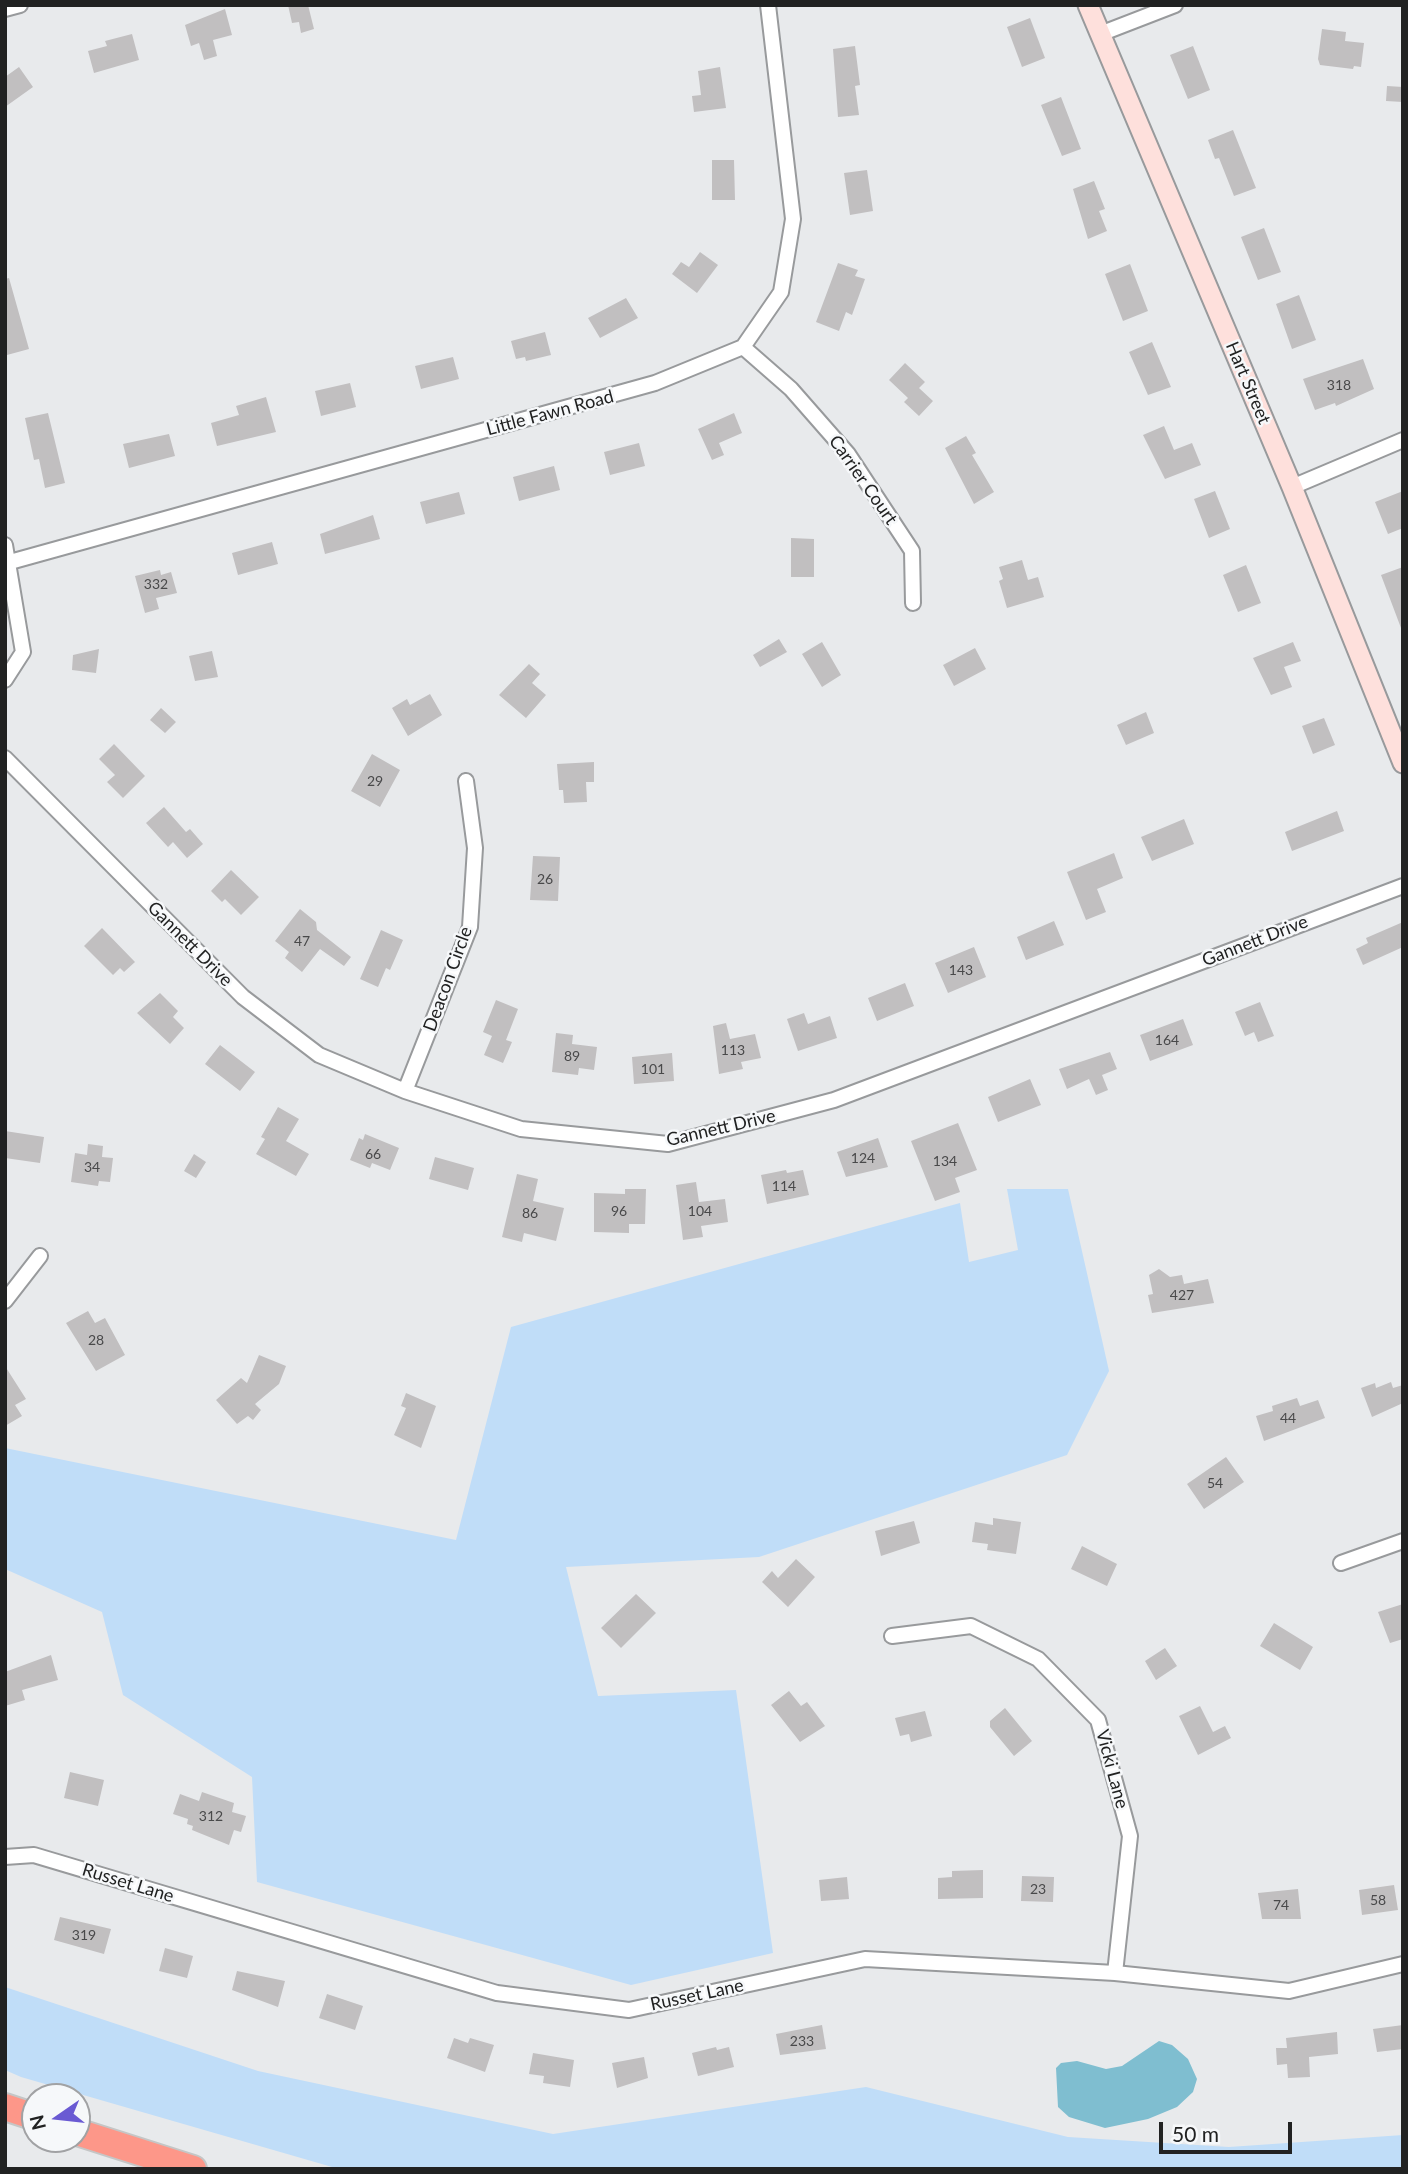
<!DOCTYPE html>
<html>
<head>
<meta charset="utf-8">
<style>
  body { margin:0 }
  #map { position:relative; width:1408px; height:2174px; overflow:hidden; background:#e8eaec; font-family:Lato,sans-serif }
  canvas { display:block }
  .frame { position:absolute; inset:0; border:7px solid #212222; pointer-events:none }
  .north { position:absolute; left:21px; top:2083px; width:70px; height:70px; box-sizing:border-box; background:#f6f8fa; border:2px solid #a1a2a4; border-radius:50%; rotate:256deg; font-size:19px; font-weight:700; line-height:28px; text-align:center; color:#212222 }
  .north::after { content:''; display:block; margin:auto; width:24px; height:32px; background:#6a5ad3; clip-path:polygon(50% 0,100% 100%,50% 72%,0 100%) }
  .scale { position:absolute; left:1159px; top:2122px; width:133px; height:32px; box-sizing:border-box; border:4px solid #212222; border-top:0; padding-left:9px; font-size:21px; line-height:24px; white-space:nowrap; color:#212222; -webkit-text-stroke:5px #f6f8fa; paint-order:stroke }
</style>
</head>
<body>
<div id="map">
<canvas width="1408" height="2174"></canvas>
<div class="frame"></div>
<div class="north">N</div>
<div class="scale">50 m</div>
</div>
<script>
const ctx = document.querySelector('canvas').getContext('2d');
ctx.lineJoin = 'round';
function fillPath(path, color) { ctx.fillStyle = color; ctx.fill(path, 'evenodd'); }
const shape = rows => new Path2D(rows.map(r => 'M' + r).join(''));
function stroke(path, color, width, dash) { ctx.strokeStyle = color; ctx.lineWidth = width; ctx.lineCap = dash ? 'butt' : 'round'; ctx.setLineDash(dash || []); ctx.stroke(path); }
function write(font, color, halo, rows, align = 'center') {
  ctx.font = font + ' Lato,sans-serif'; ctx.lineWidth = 5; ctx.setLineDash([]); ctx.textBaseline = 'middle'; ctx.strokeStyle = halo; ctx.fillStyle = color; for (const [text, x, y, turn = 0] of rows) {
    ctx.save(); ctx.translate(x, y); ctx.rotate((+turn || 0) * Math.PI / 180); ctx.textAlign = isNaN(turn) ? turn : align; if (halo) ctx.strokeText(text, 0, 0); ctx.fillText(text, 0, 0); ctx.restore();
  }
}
fillPath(shape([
  [1007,1189,1068,1189,1109,1371,1067,1455,759,1557,566,1567,598,1696,736,1690,773,1953,631,1985,257,1882,252,1777,123,1695,102,1612,5,1569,5,1448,456,1540,511,1327,960,1203,969,1262,1018,1250],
  [5,1987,258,2071,553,2134,866,2087,1068,2137,1229,2147,1403,2135,1403,2169,339,2169,21,2077,5,2070]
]), '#c0ddf8');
fillPath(shape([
  [1159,2041,1172,2045,1188,2059,1197,2079,1193,2092,1177,2107,1148,2119,1105,2128,1069,2117,1058,2107,1056,2068,1061,2063,1077,2061,1106,2069,1122,2066]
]), '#7fbed0');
fillPath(shape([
  [288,5,308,5,314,29,301,33,299,22,292,23],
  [225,9,232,35,213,40,217,56,204,60,199,43,191,46,185,25],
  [1030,18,1045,58,1022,67,1007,27],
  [1322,29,1346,32,1345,41,1364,43,1361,67,1354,66,1353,69,1320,65,1318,59],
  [132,34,139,60,94,73,88,51,107,46,105,41],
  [855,46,860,85,855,86,859,115,838,117,833,49],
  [1193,46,1210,90,1188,99,1170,55],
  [19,67,33,87,5,107,5,77],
  [720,67,726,108,694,112,692,96,701,95,698,71],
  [1387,86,1403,87,1403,102,1386,101],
  [1061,97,1081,149,1062,156,1041,105],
  [1233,130,1256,188,1234,196,1219,158,1215,159,1208,140],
  [712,160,734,160,735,200,712,200],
  [867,170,873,211,850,215,844,173],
  [1094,181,1105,209,1099,211,1107,231,1088,239,1073,189],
  [1264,228,1281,272,1258,280,1241,237],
  [700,252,718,265,697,293,672,274,681,262,689,267],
  [838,263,858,270,855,276,865,279,852,315,846,312,839,331,816,322],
  [1130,264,1148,311,1123,321,1105,274],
  [9,278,29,349,7,355,5,279],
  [1299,295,1316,340,1292,349,1276,304],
  [626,298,638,318,600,338,588,318],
  [545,332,551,355,526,361,525,357,516,359,511,341],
  [1152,342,1171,387,1148,395,1129,352],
  [453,357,459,379,421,389,415,366],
  [1363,359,1374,389,1336,406,1335,403,1315,410,1303,379],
  [905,363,925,382,919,388,933,401,919,416,904,402,908,398,889,380],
  [350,383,356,407,321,416,315,391],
  [266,397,276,432,217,446,211,423,239,415,236,406],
  [48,413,65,483,45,488,39,459,34,460,25,418],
  [734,413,742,433,719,443,724,455,712,460,698,429],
  [1164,426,1174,450,1192,443,1201,465,1165,479,1143,435],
  [169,434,175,456,129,468,123,444],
  [966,436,976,453,972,455,994,492,974,504,945,448],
  [639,443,645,466,610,475,604,452],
  [554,466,560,490,519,501,513,477],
  [1215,491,1230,529,1209,538,1194,499],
  [1403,491,1403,528,1388,534,1375,502],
  [459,492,465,514,426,524,420,502],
  [373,515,380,539,325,554,320,534],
  [791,538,814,539,814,577,791,577],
  [272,542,278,564,238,575,232,553],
  [1022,560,1028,580,1038,577,1044,597,1007,608,999,581,1003,579,999,567],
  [1246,565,1261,603,1238,612,1223,575],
  [1403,567,1403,628,1401,628,1381,575],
  [160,570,161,575,171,572,177,593,156,598,159,609,145,613,135,576],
  [779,639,787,652,760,667,753,655],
  [822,642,841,675,822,687,802,654],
  [1293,642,1301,661,1284,667,1292,687,1271,695,1253,658],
  [975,648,986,669,954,686,943,665],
  [99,649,96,673,72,670,73,655],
  [212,651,218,677,195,681,189,656],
  [529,664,540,674,532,683,546,695,526,718,499,695],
  [430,694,442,715,408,736,392,708,407,699,410,705],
  [161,708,176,722,165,733,150,720],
  [1146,712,1154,733,1126,745,1117,725],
  [1324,718,1335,745,1313,754,1302,726],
  [114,744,145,776,123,798,107,782,115,775,99,759],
  [372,754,400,770,380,807,351,791],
  [594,762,594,782,586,782,587,802,564,803,563,790,559,790,557,764],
  [164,807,186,832,190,829,203,844,187,858,173,842,168,847,146,823],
  [1337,811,1344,831,1292,851,1285,832],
  [1184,819,1194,844,1152,861,1141,837],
  [1114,853,1123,878,1097,889,1106,912,1086,920,1067,872],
  [533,856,560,857,558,901,530,900],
  [231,870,259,897,241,915,225,899,222,902,211,891],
  [300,909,316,922,317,930,351,957,344,966,320,949,302,972,285,958,289,952,275,941],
  [1054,921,1064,945,1026,960,1017,937],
  [1403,922,1403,947,1363,965,1356,949,1368,943,1366,938],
  [102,928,135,962,124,972,120,968,113,975,84,946],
  [381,930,403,940,390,970,386,968,378,987,360,979],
  [974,947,986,977,948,993,935,963],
  [905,983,914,1006,877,1021,868,998],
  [160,993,178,1011,173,1017,184,1028,170,1044,137,1013],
  [496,1000,518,1009,506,1040,512,1042,503,1063,484,1055,492,1036,483,1032],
  [1260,1002,1274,1036,1258,1042,1254,1032,1245,1036,1235,1012],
  [804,1013,808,1024,830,1016,837,1038,798,1051,787,1019],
  [1183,1019,1193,1045,1150,1061,1140,1035],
  [726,1023,730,1039,755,1034,761,1058,741,1062,743,1069,719,1074,713,1026],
  [556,1033,573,1035,572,1044,597,1047,594,1070,579,1068,578,1075,552,1072],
  [220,1045,255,1072,240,1091,205,1064],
  [1110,1052,1117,1069,1102,1075,1108,1090,1096,1095,1089,1079,1067,1089,1059,1069],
  [672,1053,674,1081,634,1084,632,1057],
  [1030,1079,1041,1105,998,1122,988,1097],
  [278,1107,299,1119,286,1141,309,1154,296,1176,256,1154,265,1139,261,1137],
  [958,1123,977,1170,955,1178,960,1192,935,1201,911,1141],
  [5,1131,44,1137,40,1163,5,1158],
  [365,1134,399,1148,390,1170,372,1163,370,1168,350,1160,359,1138,363,1140],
  [878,1138,888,1167,846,1177,837,1152],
  [88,1144,103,1146,102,1157,113,1158,110,1182,99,1181,98,1186,71,1182,75,1153,87,1155],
  [194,1154,206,1162,196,1178,184,1171],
  [435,1157,474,1168,468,1190,429,1179],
  [786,1170,787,1173,803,1170,809,1195,767,1204,761,1175],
  [517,1174,538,1179,533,1201,564,1208,556,1241,524,1233,522,1242,502,1237],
  [696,1182,699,1202,725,1199,728,1222,701,1226,703,1237,683,1240,676,1185],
  [625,1189,646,1189,645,1224,629,1224,629,1233,594,1232,594,1193,625,1194],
  [1159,1269,1170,1277,1182,1275,1184,1284,1208,1279,1214,1303,1152,1313,1148,1295,1153,1294,1149,1275],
  [88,1311,95,1323,105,1318,125,1355,96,1371,66,1323],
  [259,1355,286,1366,279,1384,255,1404,261,1410,253,1420,248,1416,237,1424,216,1400,241,1378,247,1383],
  [5,1366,26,1399,15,1405,22,1416,5,1426],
  [1391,1382,1393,1388,1403,1385,1403,1403,1372,1417,1361,1388,1375,1383,1376,1388],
  [406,1393,436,1406,421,1448,394,1435,406,1408,401,1406],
  [1297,1398,1300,1406,1318,1400,1325,1418,1264,1441,1256,1416,1273,1411,1272,1406],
  [1226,1457,1244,1482,1204,1509,1187,1484],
  [993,1518,1021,1522,1016,1554,987,1550,988,1544,972,1542,975,1522,993,1525],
  [914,1521,920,1543,881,1556,875,1531],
  [1082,1546,1117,1564,1107,1586,1071,1569],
  [796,1559,815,1577,788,1607,762,1582,772,1571,778,1578],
  [636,1594,656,1613,621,1648,601,1628],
  [1403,1604,1403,1639,1390,1643,1378,1612],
  [1274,1623,1313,1647,1300,1670,1260,1646],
  [1165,1648,1177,1666,1156,1680,1145,1661],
  [51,1655,58,1680,22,1690,25,1700,5,1706,5,1672],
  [789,1691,801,1706,807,1702,825,1726,800,1742,771,1705],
  [1200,1706,1213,1732,1225,1726,1231,1738,1198,1755,1179,1716],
  [1005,1708,1032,1741,1014,1756,990,1727,990,1721],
  [925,1711,932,1736,911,1742,909,1734,900,1736,895,1718],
  [70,1772,104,1780,98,1806,64,1798],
  [202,1792,234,1803,232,1812,246,1816,241,1832,234,1830,229,1845,192,1830,193,1826,187,1824,188,1819,173,1814,180,1794,199,1801],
  [983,1870,983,1898,938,1899,938,1878,952,1877,952,1871],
  [1022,1876,1054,1877,1053,1902,1021,1901],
  [847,1877,849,1899,821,1901,819,1880],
  [1394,1885,1398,1910,1362,1915,1359,1890],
  [1298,1889,1301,1919,1262,1919,1258,1893],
  [60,1917,111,1929,104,1954,54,1940],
  [165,1948,193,1956,187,1978,159,1971],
  [237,1971,285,1981,278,2007,232,1990],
  [327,1994,363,2006,355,2030,319,2018],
  [822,2025,826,2049,780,2055,776,2034],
  [1403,2025,1403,2049,1377,2052,1373,2029],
  [1337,2032,1338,2054,1309,2057,1310,2077,1288,2078,1287,2064,1277,2065,1276,2048,1287,2048,1286,2038],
  [454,2038,468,2043,470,2038,494,2045,485,2072,447,2058],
  [716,2047,717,2050,729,2047,734,2067,698,2076,692,2053],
  [533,2053,574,2060,570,2087,543,2083,544,2076,529,2074],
  [644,2057,648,2078,617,2088,612,2063]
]), '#c1bfc0');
const street = shape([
  [5,9,20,5],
  [1100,34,1175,5],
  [743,347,791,389,848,454,912,551,913,603],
  [1292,487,1403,440],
  [5,545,23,652,5,680],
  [10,562,655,383,743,347,781,292,793,219,768,5],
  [5,758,243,997,319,1055,405,1091,521,1129,668,1144,834,1100,1403,886],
  [405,1091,470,927,475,848,466,781],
  [5,1301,40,1256],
  [1341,1563,1403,1541],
  [892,1636,971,1626,1038,1659,1098,1720,1130,1836,1115,1973],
  [5,1857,34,1855,497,1993,629,2010,865,1959,1115,1973,1289,1991,1403,1964]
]);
const secondary = shape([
  [1088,5,1292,487,1403,763]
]);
const highway = shape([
  [5,2107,35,2117],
  [77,2132,193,2169]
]);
stroke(street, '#989a9c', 18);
stroke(secondary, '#989a9c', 23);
stroke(highway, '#c5c6c6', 30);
stroke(street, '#fff', 14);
stroke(secondary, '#fee0dc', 19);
stroke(highway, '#fd9789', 26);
write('14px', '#49494a', null, [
  ["318",1339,385],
  ["332",156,584],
  ["29",375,781],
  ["26",545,879],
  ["47",302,941],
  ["143",961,970],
  ["164",1167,1040],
  ["113",733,1050],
  ["89",572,1056],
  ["101",653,1069],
  ["66",373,1154],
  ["124",863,1158],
  ["134",945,1161],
  ["34",92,1167],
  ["114",784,1186],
  ["96",619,1211],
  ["104",700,1211],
  ["86",530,1213],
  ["427",1182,1295],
  ["28",96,1340],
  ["44",1288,1418],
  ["54",1215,1483],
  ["312",211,1816],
  ["23",1038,1889],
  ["58",1378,1900],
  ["74",1281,1905],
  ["319",84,1935],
  ["233",802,2041]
]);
write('18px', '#212222', '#f6f8fa', [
  ["Hart Street",1248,383,67],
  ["Little Fawn Road",550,413,-15],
  ["Carrier Court",863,480,55],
  ["Gannett Drive",1255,941,-21],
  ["Gannett Drive",190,944,45],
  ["Deacon Circle",448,979,-70],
  ["Gannett Drive",721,1128,-13],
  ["Vicki Lane",1112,1769,75],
  ["Russet Lane",128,1883,17],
  ["Russet Lane",697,1995,-12]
]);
</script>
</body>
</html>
